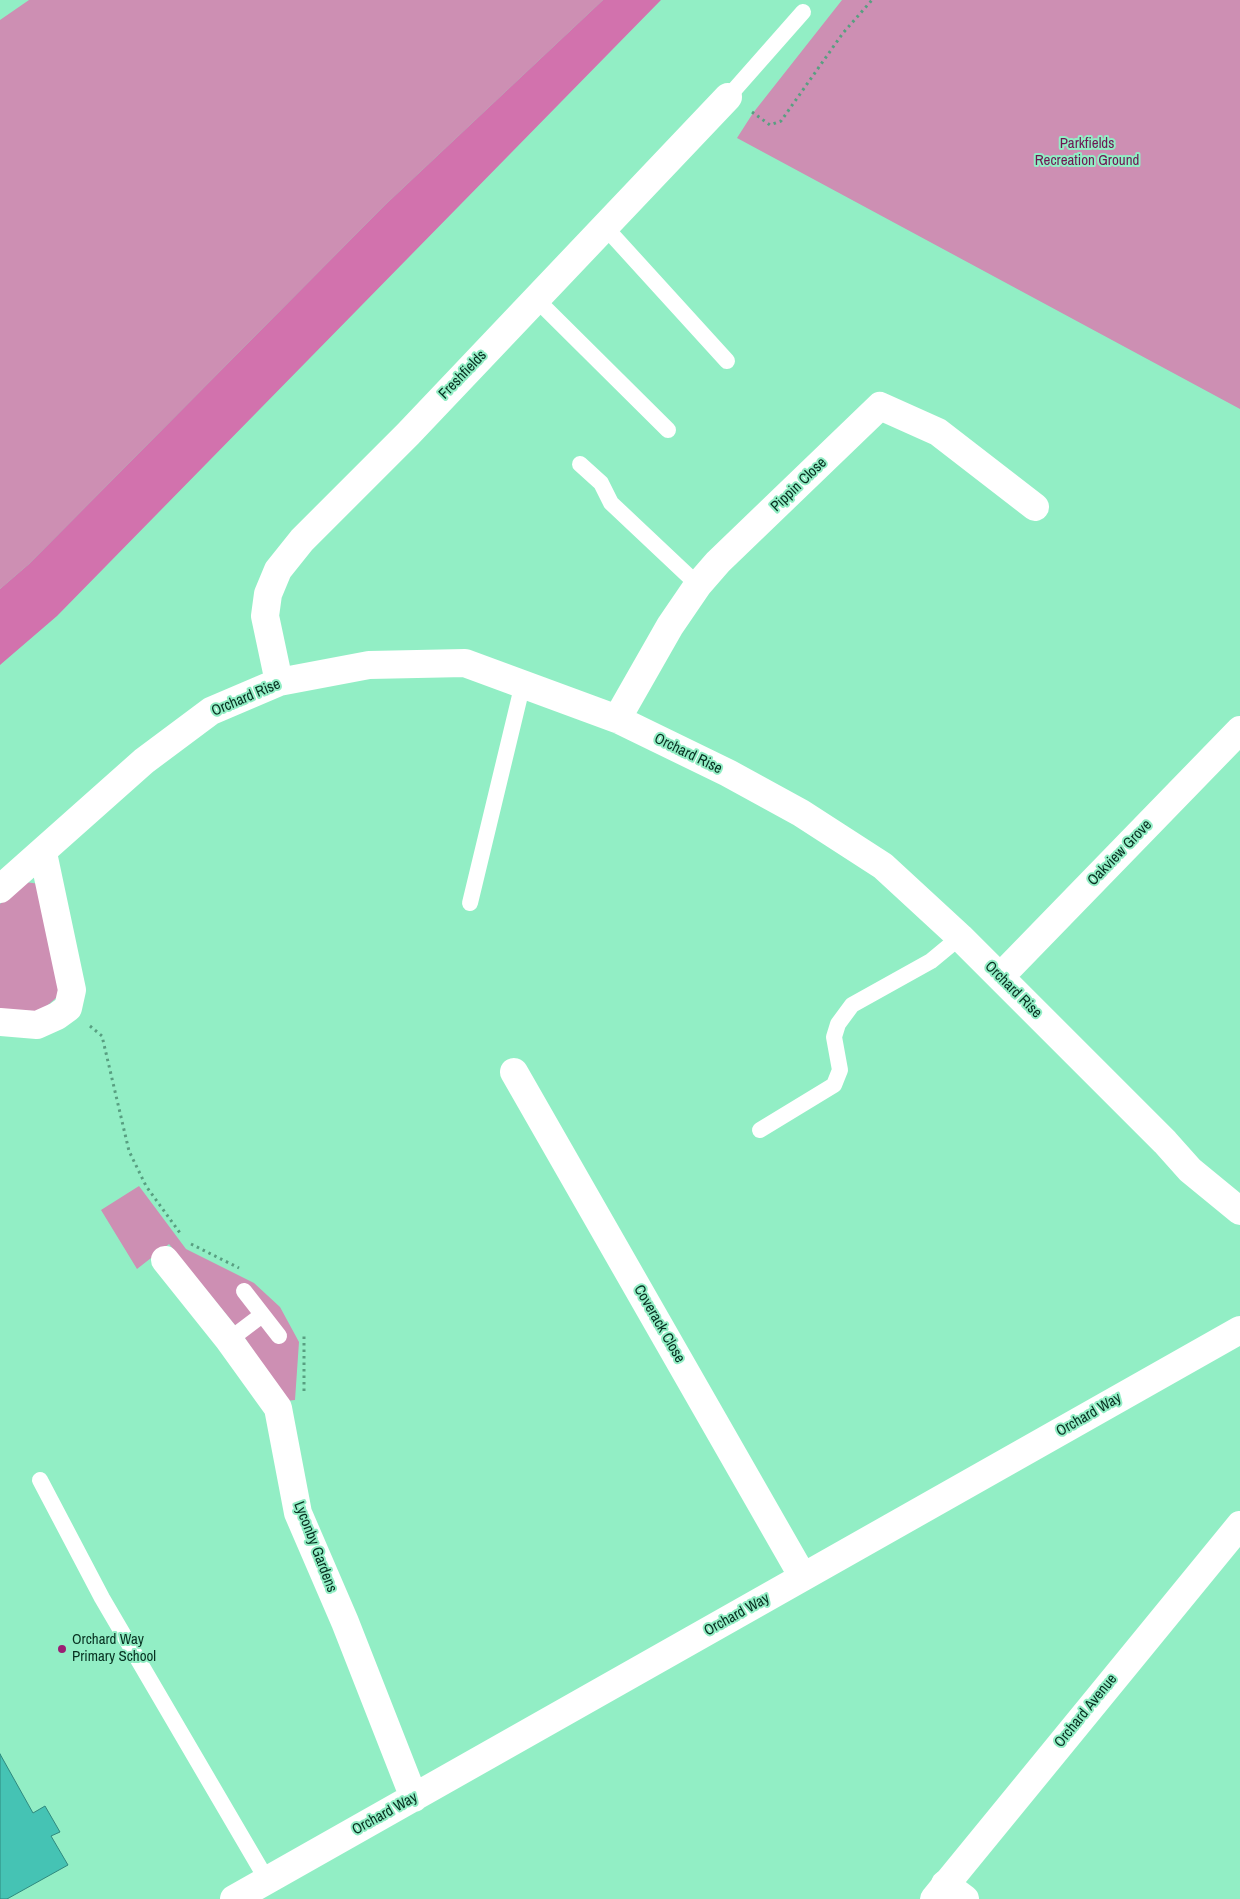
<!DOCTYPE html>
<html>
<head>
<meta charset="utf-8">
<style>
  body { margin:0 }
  canvas { display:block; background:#92eec5 }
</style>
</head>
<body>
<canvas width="1240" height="1899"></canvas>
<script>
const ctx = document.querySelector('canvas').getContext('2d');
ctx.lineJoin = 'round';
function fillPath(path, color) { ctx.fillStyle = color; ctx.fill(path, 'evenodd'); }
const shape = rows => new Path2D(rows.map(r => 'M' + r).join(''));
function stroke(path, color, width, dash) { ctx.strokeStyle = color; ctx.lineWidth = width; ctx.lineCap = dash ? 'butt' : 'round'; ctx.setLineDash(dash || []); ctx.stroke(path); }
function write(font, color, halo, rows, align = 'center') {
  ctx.font = font + ' "Archivo Narrow",sans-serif'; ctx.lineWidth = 4; ctx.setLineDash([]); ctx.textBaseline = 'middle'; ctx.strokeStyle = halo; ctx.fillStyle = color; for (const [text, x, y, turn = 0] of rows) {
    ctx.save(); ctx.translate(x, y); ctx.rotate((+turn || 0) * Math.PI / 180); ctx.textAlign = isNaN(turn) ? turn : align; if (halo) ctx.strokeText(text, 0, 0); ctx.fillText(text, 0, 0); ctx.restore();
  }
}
fillPath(shape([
  [29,0,603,0,385,205,29,564,0,589,0,20],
  [842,0,1240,0,1240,409,737,138,753,113],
  [25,882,40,884,62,986,56,998,42,1010,26,1013,0,1009,0,904],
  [139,1186,186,1249,254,1283,280,1307,299,1342,295,1400,286,1401,243,1335,169,1244,137,1269,101,1210]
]), '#cd8fb3');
fillPath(shape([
  [603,0,661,0,57,616,0,665,0,589,29,564,385,205]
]), '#d272ad');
const building = shape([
  [0,1754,33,1813,45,1806,60,1832,51,1836,68,1865,7,1899,0,1899,0,1754]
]);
fillPath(building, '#45c3b4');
stroke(building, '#2f897e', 1);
stroke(shape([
  [752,112,770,125,781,121,843,33,872,0],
  [90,1026,102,1036,129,1151,146,1186,180,1233],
  [191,1244,239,1268],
  [304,1391,304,1336]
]), '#589f81', 3, [2.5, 4]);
stroke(shape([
  [728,97,803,12],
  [605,227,727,361],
  [536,299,668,430],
  [580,464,601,483,611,503,698,585],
  [470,903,523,683],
  [760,1130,834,1085,840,1070,834,1037,838,1024,852,1005,931,961,960,937],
  [244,1291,279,1336],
  [229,1340,262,1315],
  [40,1480,102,1598,267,1880]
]), '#fff', 16);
stroke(shape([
  [279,682,265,616,268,594,278,570,302,540,408,434,728,97],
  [617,719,670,626,698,585,718,562,880,406,938,432,1035,507],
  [0,889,144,761,211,711,279,682,369,665,465,663,617,719,728,773,801,813,883,866,960,937,1165,1142,1190,1170,1240,1211],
  [1000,977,1240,730],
  [0,1022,37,1025,57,1016,68,1008,72,990,43,853],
  [514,1072,803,1577],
  [165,1260,229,1340,278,1408,298,1513,345,1622,414,1798],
  [945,1884,965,1899],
  [234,1899,1240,1330]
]), '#fff', 28);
stroke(shape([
  [934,1899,1240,1525]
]), '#fff', 28);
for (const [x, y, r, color] of [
  [62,1649,5,"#9b1e74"]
]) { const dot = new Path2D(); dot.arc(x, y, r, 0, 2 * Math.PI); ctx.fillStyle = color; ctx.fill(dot); stroke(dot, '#92eec5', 2); }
write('15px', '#6e1652', '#92eec5', [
  ["Parkfields",1087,144],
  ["Recreation Ground",1087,161]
]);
write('15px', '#073121', '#92eec5', [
  ["Freshfields",463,375,-46],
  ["Pippin Close",799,485,-44],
  ["Orchard Rise",246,698,-23],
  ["Orchard Rise",688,754,26],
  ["Oakview Grove",1120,853,-46],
  ["Orchard Rise",1013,990,45],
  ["Coverack Close",659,1324,60],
  ["Orchard Way",1089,1415,-30],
  ["Lyconby Gardens",315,1547,69],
  ["Orchard Way",737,1615,-29],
  ["Orchard Avenue",1086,1711,-51],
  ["Orchard Way",385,1814,-29]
]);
write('15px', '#073121', '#92eec5', [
  ["Orchard Way",72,1640],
  ["Primary School",72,1657]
], 'left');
</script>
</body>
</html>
